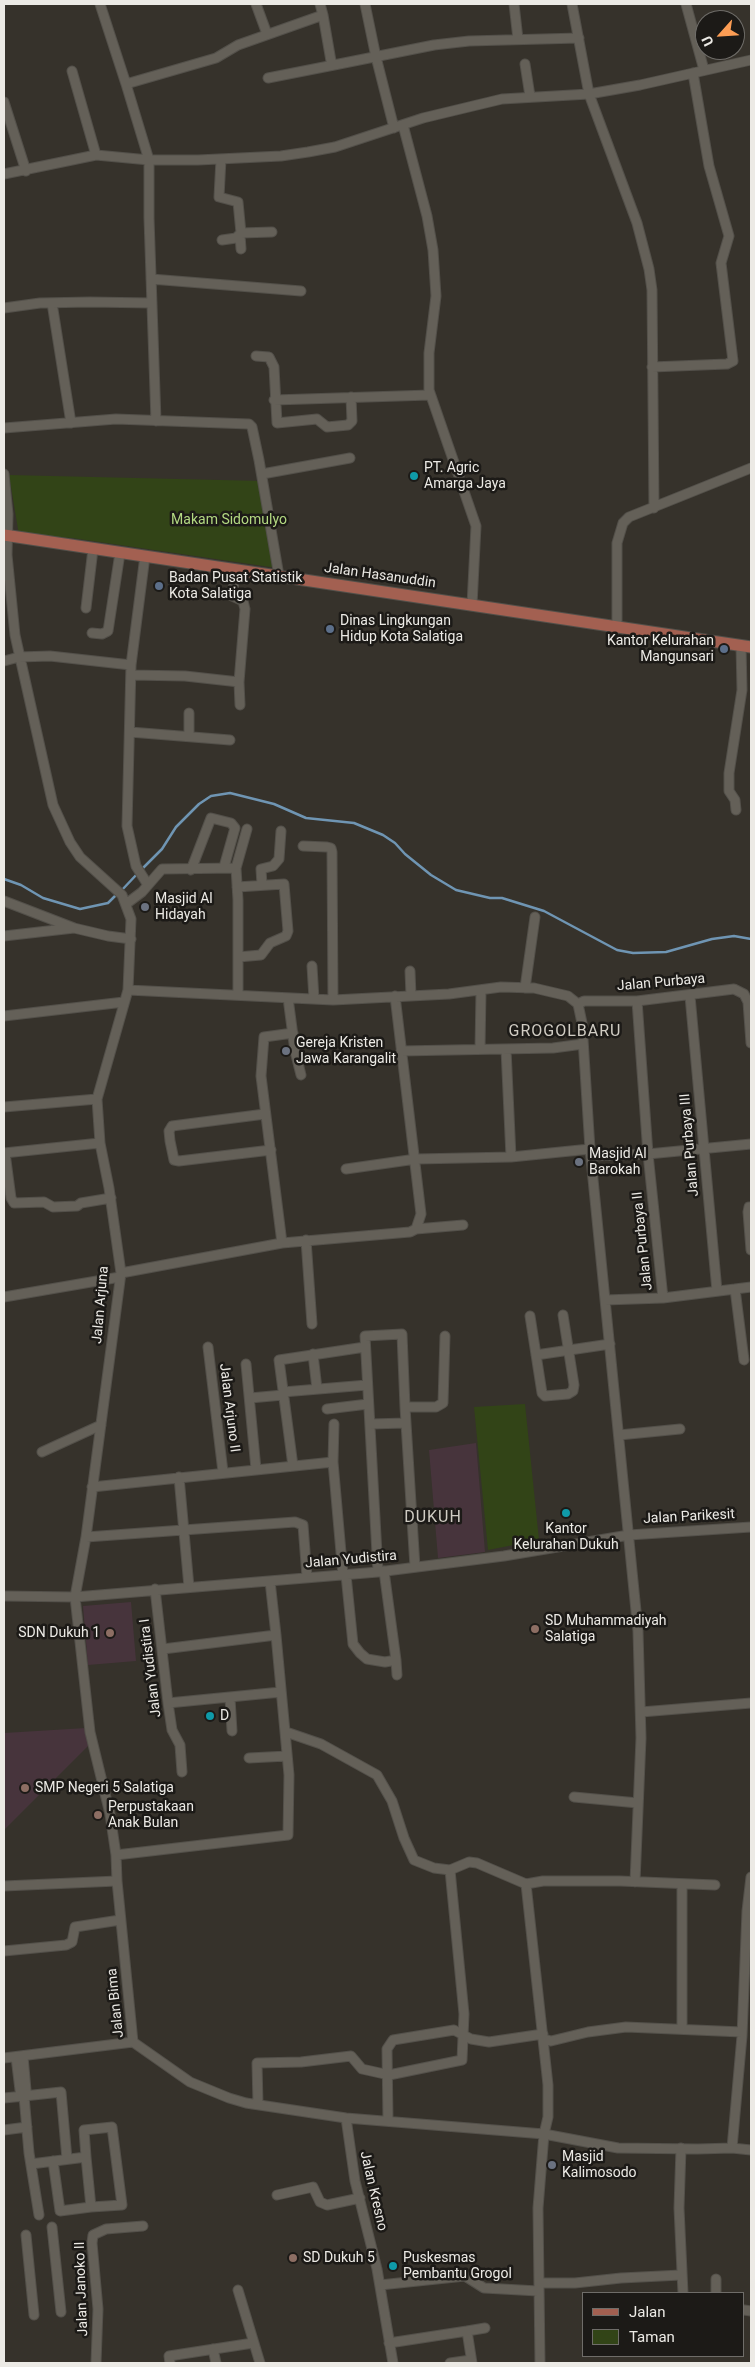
<!DOCTYPE html>
<html>
<head>
<meta charset="utf-8">
<style>
  body { margin:0 }
  #map { position:relative; width:755px; height:2367px; overflow:hidden; background:#36322b; font-family:Roboto,sans-serif }
  canvas { display:block }
  .frame { position:absolute; inset:0; border:5px solid #eceae5; pointer-events:none }
  .legend { position:absolute; left:582px; top:2292px; width:162px; height:65px; box-sizing:border-box; background:#1c1a17; border:1px solid #6f6d69; margin:0; padding:6px 9px; list-style:none; font-size:15px; color:#eceae5 }
  .legend li { display:flex; align-items:center; gap:10px; height:25px }
  .legend b { width:25px; border:1px solid #6f6d69 }
  .north { position:absolute; left:695px; top:10px; width:50px; height:50px; box-sizing:border-box; background:#1c1a17; border:1px solid #6f6d69; border-radius:50%; rotate:244deg; font-size:14px; font-weight:700; line-height:20px; text-align:center; color:#eceae5 }
  .north::after { content:''; display:block; margin:auto; width:18px; height:22px; background:#fc9d54; clip-path:polygon(50% 0,100% 100%,50% 72%,0 100%) }
</style>
</head>
<body>
<div id="map">
<canvas width="755" height="2367"></canvas>
<div class="frame"></div>
<ul class="legend">
<li><b style="height:6px;background:#a36051"></b>Jalan</li>
<li><b style="height:14px;background:#324417"></b>Taman</li>
</ul>
<div class="north">U</div>
</div>
<script>
const ctx = document.querySelector('canvas').getContext('2d');
ctx.lineJoin = 'round';
function fillPath(path, color) { ctx.fillStyle = color; ctx.fill(path, 'evenodd'); }
const shape = rows => new Path2D(rows.map(r => 'M' + r).join(''));
function stroke(path, color, width, dash) { ctx.strokeStyle = color; ctx.lineWidth = width; ctx.lineCap = dash ? 'butt' : 'round'; ctx.setLineDash(dash || []); ctx.stroke(path); }
function write(font, color, halo, rows, align = 'center') {
  ctx.font = font + ' Roboto,sans-serif'; ctx.lineWidth = 5; ctx.setLineDash([]); ctx.textBaseline = 'middle'; ctx.strokeStyle = halo; ctx.fillStyle = color; for (const [text, x, y, turn = 0] of rows) {
    ctx.save(); ctx.translate(x, y); ctx.rotate((+turn || 0) * Math.PI / 180); ctx.textAlign = isNaN(turn) ? turn : align; if (halo) ctx.strokeText(text, 0, 0); ctx.fillText(text, 0, 0); ctx.restore();
  }
}
fillPath(shape([
  [476,1443,485,1552,438,1558,429,1450],
  [131,1602,136,1661,88,1665,83,1606],
  [86,1728,89,1745,4,1830,4,1733]
]), '#47343c');
fillPath(shape([
  [9,475,263,481,277,568,72,538,19,535],
  [525,1404,539,1540,488,1550,474,1407]
]), '#324417');
stroke(shape([
  [142,869,162,849,176,827,199,804,211,796,230,793,274,804,306,818,354,823,383,835,395,843,405,854,431,875,456,890,490,898,502,898,544,911,617,950,633,953,666,952,712,939,734,936,751,939],
  [4,879,21,885,43,898,80,909,108,903,117,894],
  [121,891,138,873]
]), '#6f95b3', 2.5);
const minor = shape([
  [100,4,126,84],
  [256,4,267,34],
  [365,4,376,57,394,128],
  [514,4,518,39],
  [572,4,589,94,637,223,649,269,652,290,654,508],
  [686,4,704,70],
  [323,15,331,61,334,65,434,45,469,41,579,38],
  [525,64,530,96],
  [72,71,96,155],
  [268,78,334,65],
  [4,102,26,171],
  [403,125,427,216,433,250,436,296,429,353,429,390,476,526,472,605],
  [221,159,219,197,238,202,241,233,236,238,222,240],
  [4,174,96,155,149,160,198,160,281,156,308,152,335,147,423,118,502,99,589,94,640,85,751,60],
  [241,233,272,232],
  [240,235,241,249],
  [151,279,301,291],
  [52,303,71,423],
  [4,308,40,303,90,302,152,303],
  [256,356,269,357,274,367,277,423,317,419,327,427,348,425,352,421,351,397],
  [652,367,727,364,733,361,721,263,729,236,709,166,693,73],
  [274,400,430,395],
  [156,421,149,218,149,160,126,84,216,58,238,45,323,15,320,4],
  [4,428,116,419,249,424,252,427,259,460,279,576],
  [4,474,8,514,7,555,15,635,53,805,70,842,80,857,122,895,131,919,128,990,97,1099,100,1143,109,1188,121,1273,86,1537,75,1597,90,1732,110,1814,116,1855,117,1881,133,2042,190,2082,229,2098,246,2103,346,2118,544,2134,618,2148,698,2149,732,2148,751,2150],
  [262,474,350,458],
  [236,570,232,596,243,601,245,609,239,682,240,705],
  [86,608,93,549],
  [617,628,617,543,623,523,629,517,751,468],
  [92,633,102,634,108,631,120,553],
  [4,661,19,657,50,656,131,665,145,556],
  [131,665,127,826,136,866,148,885],
  [131,675,185,676,239,682],
  [130,732,230,740],
  [189,736,189,713],
  [736,810,735,800,729,791,729,773,742,690,741,645],
  [303,846,327,847,331,848,332,852,333,1000],
  [236,868,247,829],
  [191,870,211,818,231,823,235,828,224,867],
  [262,885,261,869,273,866,279,859,281,831],
  [237,887,284,884,288,931,286,936,270,943,261,955,238,957],
  [4,901,74,928],
  [126,904,142,892,162,869,236,868,238,900,238,994],
  [4,936,74,928,108,936,131,939],
  [312,966,314,999],
  [410,971,411,996],
  [525,988,535,917],
  [128,990,333,1000,449,994,501,987,534,988,568,996,578,1004,582,1023,590,1149,638,1631,641,1738,635,1882],
  [690,996,717,1291],
  [288,998,295,1051,301,1075],
  [637,1001,648,1154,663,1298],
  [578,1004,584,1001,637,1001,734,989,744,994,748,1002,751,1043],
  [4,1016,124,1002],
  [480,1049,481,991],
  [506,1049,511,1157],
  [401,1051,553,1048,583,1044],
  [4,1107,97,1099],
  [265,1114,172,1126,169,1131,170,1141,174,1160,179,1161,271,1150],
  [4,1153,100,1143],
  [5,1153,11,1198,14,1203,44,1202,53,1207,77,1206,81,1203,111,1198],
  [591,1156,648,1154,751,1144],
  [346,1169,416,1159,511,1157,590,1149],
  [751,1207,749,1207,748,1212,751,1250],
  [416,1229,463,1225],
  [306,1240,312,1324],
  [282,1243,261,1076,264,1037,293,1033],
  [121,1273,282,1243,410,1232,416,1229,421,1214,395,996],
  [735,1289,744,1360],
  [4,1297,120,1277],
  [605,1300,663,1298,751,1287],
  [530,1316,542,1393,545,1396,568,1394,573,1391,574,1385,563,1315],
  [208,1347,223,1472],
  [313,1354,317,1389],
  [536,1355,610,1344],
  [246,1364,256,1469],
  [283,1392,367,1385],
  [250,1398,283,1395],
  [327,1409,368,1404],
  [370,1424,406,1423],
  [619,1435,680,1429],
  [42,1452,101,1425],
  [333,1462,334,1424],
  [293,1466,279,1360,365,1347],
  [179,1477,189,1587],
  [92,1487,333,1462,343,1575],
  [86,1537,295,1522,303,1525,307,1577],
  [415,1567,405,1407,436,1407,443,1403,445,1336],
  [378,1572,365,1336,402,1334,405,1407],
  [346,1575,353,1644,360,1653,367,1659,385,1662,396,1660,384,1571],
  [155,1589,168,1703,172,1730,180,1745,182,1772],
  [4,1596,75,1597,378,1572,504,1556,629,1535,751,1527],
  [163,1649,276,1635,270,1581],
  [396,1660,397,1675],
  [230,1698,232,1731],
  [168,1703,281,1692],
  [641,1712,751,1703],
  [286,1732,321,1744,377,1775,392,1801,404,1838,414,1860,434,1868,450,1870,469,1862,477,1863,526,1884],
  [249,1758,287,1756],
  [574,1797,638,1803],
  [116,1855,288,1835,289,1775,276,1635],
  [4,1886,117,1881],
  [4,1951,66,1945,72,1942,75,1927,120,1920],
  [682,2028,682,1885],
  [544,2039,551,2041,588,2032,626,2027,742,2032],
  [23,2056,26,2090,24,2096,29,2153,39,2215],
  [4,2058,133,2042],
  [24,2096,61,2092,67,2159],
  [4,2098,24,2096,20,2090,16,2057],
  [258,2104,257,2063,301,2062,351,2056,362,2069,389,2075,462,2060,464,2014,450,1870],
  [346,2118,355,2181,377,2269,393,2363],
  [388,2120,387,2049,393,2040,454,2030,471,2039,489,2042,543,2034],
  [4,2130,27,2127],
  [681,2148,679,2208,683,2293],
  [732,2148,742,2036,747,1911,751,1877],
  [53,2161,60,2211,91,2207],
  [31,2164,86,2157,91,2207,122,2205,112,2127,84,2130,86,2157],
  [277,2195,313,2187,320,2202,327,2205,360,2198],
  [52,2227,61,2312],
  [26,2235,34,2315],
  [539,2283,575,2283,621,2278,681,2275],
  [380,2285,465,2276,484,2288,538,2291],
  [238,2290,260,2363],
  [716,2293,716,2279],
  [744,2310,751,2311],
  [467,2331,485,2328],
  [389,2343,467,2331,472,2363],
  [213,2349,216,2363],
  [96,2363,98,2309,92,2243,93,2235,106,2229,143,2226],
  [170,2363,169,2356,253,2343],
  [450,2363,471,2360],
  [540,2363,538,2208,544,2134,548,2117,548,2085,526,1884,543,1881,620,1881,715,1885]
]);
const major = shape([
  [4,535,751,647]
]);
stroke(minor, '#53504a', 11);
stroke(major, '#53504a', 13);
stroke(minor, '#646058', 9);
stroke(major, '#a36051', 11);
for (const [x, y, r, color] of [
  [414,476,5,"#0f9aa8"],
  [159,586,5,"#5c6f8a"],
  [330,629,5,"#5c6f8a"],
  [724,649,5,"#5c6f8a"],
  [145,907,5,"#6b7280"],
  [286,1051,5,"#6b7280"],
  [579,1162,5,"#6b7280"],
  [566,1513,5,"#0f9aa8"],
  [535,1629,5,"#8d6e63"],
  [110,1633,5,"#8d6e63"],
  [210,1716,5,"#0f9aa8"],
  [25,1788,5,"#8d6e63"],
  [98,1815,5,"#8d6e63"],
  [552,2165,5,"#6b7280"],
  [293,2258,5,"#8d6e63"],
  [393,2266,5,"#0f9aa8"]
]) { const dot = new Path2D(); dot.arc(x, y, r, 0, 2 * Math.PI); ctx.fillStyle = color; ctx.fill(dot); stroke(dot, '#1c1a17', 2); }
write('14px', '#eceae5', '#1c1a17', [
  ["PT. Agric",424,468],
  ["Amarga Jaya",424,484],
  ["Badan Pusat Statistik",169,578],
  ["Kota Salatiga",169,594],
  ["Dinas Lingkungan",340,621],
  ["Hidup Kota Salatiga",340,637],
  ["Kantor Kelurahan",714,641,"right"],
  ["Mangunsari",714,657,"right"],
  ["Masjid Al",155,899],
  ["Hidayah",155,915],
  ["Gereja Kristen",296,1043],
  ["Jawa Karangalit",296,1059],
  ["Masjid Al",589,1154],
  ["Barokah",589,1170],
  ["Kantor",566,1529,"center"],
  ["Kelurahan Dukuh",566,1545,"center"],
  ["SD Muhammadiyah",545,1621],
  ["Salatiga",545,1637],
  ["SDN Dukuh 1",100,1633,"right"],
  ["D",220,1716],
  ["SMP Negeri 5 Salatiga",35,1788],
  ["Perpustakaan",108,1807],
  ["Anak Bulan",108,1823],
  ["Masjid",562,2157],
  ["Kalimosodo",562,2173],
  ["SD Dukuh 5",303,2258],
  ["Puskesmas",403,2258],
  ["Pembantu Grogol",403,2274]
], 'left');
write('14px', '#b3d982', '#1c1a17', [
  ["Makam Sidomulyo",229,520]
]);
write('14px', '#eceae5', '#1c1a17', [
  ["Jalan Hasanuddin",380,576,8],
  ["Jalan Purbaya",661,983,-5],
  ["Jalan Purbaya III",690,1145,-95],
  ["Jalan Purbaya II",643,1241,-96],
  ["Jalan Arjuna",101,1305,-85],
  ["Jalan Arjuno II",229,1408,83],
  ["Jalan Parikesit",689,1517,-3],
  ["Jalan Yudistira",351,1560,-5],
  ["Jalan Yudistira I",151,1668,-97],
  ["Jalan Bima",116,2003,-96],
  ["Jalan Kresno",373,2191,77],
  ["Jalan Janoko II",82,2289,-92]
]);
ctx.letterSpacing = '1px';
write('16px', '#d0ccc3', '#1c1a17', [
  ["GROGOLBARU",565,1032],
  ["DUKUH",433,1518]
]);
ctx.letterSpacing = '0px';
</script>
</body>
</html>
